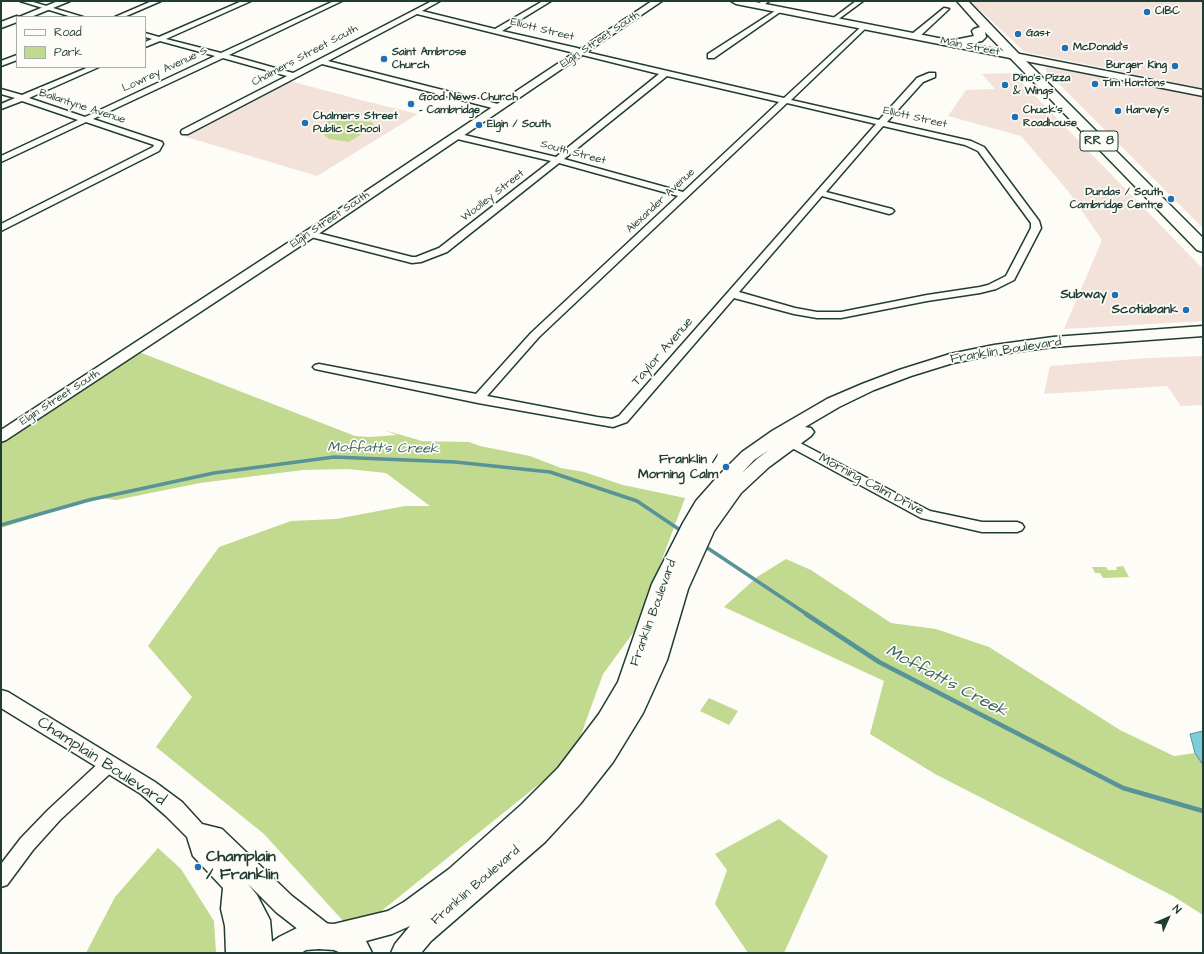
<!DOCTYPE html>
<html>
<head>
<meta charset="utf-8">
<style>
  body { margin:0 }
  #map { position:relative; width:1204px; height:954px; overflow:hidden; background:#fdfcf7; font-family:"Architects Daughter",sans-serif }
  canvas { display:block }
  .frame { position:absolute; inset:0; border:2px solid #1f3d34; pointer-events:none }
  .legend { position:absolute; left:16px; top:16px; width:130px; height:52px; box-sizing:border-box; background:#fdfcf7; border:1px solid #a4b0a9; margin:0; padding:5px 7px; list-style:none; font-size:12px; color:#1f3d34 }
  .legend li { display:flex; align-items:center; gap:8px; height:20px }
  .legend b { width:20px; border:1px solid #a4b0a9 }
  .north { position:absolute; left:1148px; top:898px; width:40px; height:40px; -webkit-text-stroke:3px #fdfcf7; paint-order:stroke; rotate:45deg; font-size:11px; font-weight:700; line-height:16px; text-align:center; color:#1f3d34 }
  .north::after { content:''; display:block; margin:auto; width:14px; height:18px; background:#1f3d34; clip-path:polygon(50% 0,100% 100%,50% 72%,0 100%) }
</style>
</head>
<body>
<div id="map">
<canvas width="1204" height="954"></canvas>
<div class="frame"></div>
<ul class="legend">
<li><b style="height:5px;background:#fdfcf7"></b>Road</li>
<li><b style="height:11px;background:#c2d990"></b>Park</li>
</ul>
<div class="north">N</div>
</div>
<script>
const ctx = document.querySelector('canvas').getContext('2d');
ctx.lineJoin = 'round';
function fillPath(path, color) { ctx.fillStyle = color; ctx.fill(path, 'evenodd'); }
const shape = rows => new Path2D(rows.map(r => 'M' + r).join(''));
function stroke(path, color, width, dash) { ctx.strokeStyle = color; ctx.lineWidth = width; ctx.lineCap = dash ? 'butt' : 'round'; ctx.setLineDash(dash || []); ctx.stroke(path); }
function write(font, color, halo, rows, align = 'center') {
  ctx.font = font + ' "Architects Daughter",sans-serif'; ctx.lineWidth = 3.5; ctx.setLineDash([]); ctx.textBaseline = 'middle'; ctx.strokeStyle = halo; ctx.fillStyle = color; for (const [text, x, y, turn = 0] of rows) {
    ctx.save(); ctx.translate(x, y); ctx.rotate((+turn || 0) * Math.PI / 180); ctx.textAlign = isNaN(turn) ? turn : align; if (halo) ctx.strokeText(text, 0, 0); ctx.fillText(text, 0, 0); ctx.restore();
  }
}
fillPath(shape([
  [970,1,1203,1,1203,88,1025,52],
  [1046,67,1203,97,1203,228,1046,71],
  [1013,73,1203,269,1203,321,1064,329,1102,240,1068,191,1021,136,948,116,966,90,995,89,982,74],
  [290,81,361,100,418,114,317,176,183,136],
  [1203,356,1203,405,1181,406,1167,386,1044,394,1050,366,1148,358]
]), '#f3e2d9');
fillPath(shape([
  [329,119,372,122,374,126,349,142,329,139,320,131],
  [134,350,355,436,370,437,397,435,384,430,422,441,469,442,480,446,530,456,561,468,584,472,623,485,685,498,636,629,603,674,573,757,354,933,264,834,156,747,192,697,148,646,219,547,291,521,336,519,405,506,430,506,386,473,348,469,303,470,200,483,116,500,101,498,82,502,1,528,1,438],
  [786,559,811,570,891,623,936,629,989,647,1120,730,1174,756,1195,753,1203,765,1203,915,1173,896,935,774,870,734,884,681,724,607,757,577],
  [1123,566,1129,577,1103,578,1100,573,1095,573,1092,567,1106,567,1108,570,1117,570,1116,567],
  [709,698,738,711,729,725,700,711],
  [779,819,828,856,784,953,748,953,715,904,727,870,715,854],
  [158,848,181,869,214,921,216,953,86,953,115,897]
]), '#c2d990');
const water = shape([
  [1203,731,1203,765,1195,753,1190,734,1203,731]
]);
fillPath(water, '#7ecdda');
stroke(water, '#589398', 1);
stroke(shape([
  [1,525,89,500,214,473,334,457,455,462,550,472,637,501,683,532],
  [703,545,808,615]
]), '#589398', 3.5);
stroke(shape([
  [806,614,879,662,1123,788,1203,811]
]), '#589398', 4.5);
const minor = shape([
  [20,1,30,1,83,17,72,17,20,1],
  [152,1,161,1,124,17,115,17,152,1],
  [242,1,251,1,166,39,221,53,334,1,342,1,229,55,293,73,432,1,440,1,422,11,495,29,543,1,551,1,502,31,577,48,590,53,784,98,863,25,867,25,867,27,791,100,879,120,917,78,929,73,935,73,935,77,923,82,887,122,971,141,984,147,1039,221,1041,228,1014,280,996,289,980,293,927,301,841,318,817,318,794,314,734,298,627,422,613,427,478,403,315,369,313,367,315,365,319,364,476,394,531,333,678,196,559,163,447,252,421,262,412,263,307,236,305,234,310,231,412,257,416,257,439,248,551,161,453,138,452,136,453,134,456,133,556,157,659,74,417,14,328,61,502,105,502,109,496,109,322,64,188,134,182,134,181,132,182,130,287,76,223,58,93,119,162,142,163,144,159,151,1,231,1,224,153,147,154,145,86,122,1,162,1,156,78,120,22,101,1,109,1,104,15,98,1,94,1,89,22,95,89,67,99,67,29,98,85,117,215,56,160,41,145,47,145,42,152,39,145,37,145,33,159,37,242,1],
  [667,76,779,102,683,192,564,159,667,76],
  [787,103,876,124,619,416,612,419,597,417,487,396,539,337,787,103],
  [883,126,965,145,978,151,1031,223,1031,228,1006,276,988,285,980,287,927,295,841,312,817,312,795,308,739,292,822,196,889,214,892,213,894,211,892,209,826,192,883,126],
  [762,1,769,1,761,7,757,7,757,5,762,1],
  [856,1,863,1,836,21,832,21,832,19,856,1],
  [944,8,949,9,918,38,912,38,912,34,944,8],
  [778,9,783,10,714,58,708,58,708,54,778,9],
  [17,55,17,60,1,66,1,61,17,55],
  [783,434,930,511,982,522,1017,522,1022,524,1024,527,1022,530,1017,532,982,532,921,518,779,441,777,438,779,435,783,434],
  [109,757,115,759,117,764,115,769,60,820,33,850,7,885,1,887,1,864,21,838,48,810,103,759,109,757]
]);
const tertiary = shape([
  [58,1,70,1,31,17,17,17,17,22,1,28,1,22,14,17,17,16,19,17,58,1],
  [652,1,662,1,314,237,6,440,1,442,1,430,306,231,652,1],
  [1,690,8,692,155,782,182,802,202,824,222,829,292,896,333,928,337,936,333,944,325,947,317,944,276,912,248,884,257,895,270,920,273,953,226,953,225,926,221,909,223,888,193,856,187,837,166,816,141,794,1,708,1,690]
]);
const secondary = shape([
  [731,1,750,1,1203,90,1203,96,736,4,731,1],
  [1203,326,1203,336,1053,347,994,355,953,363,911,376,874,390,839,407,805,427,811,428,814,432,811,436,769,467,741,493,714,531,688,589,667,660,643,713,613,762,580,804,545,842,431,941,421,953,391,953,395,944,410,926,392,934,366,941,372,953,341,953,334,950,319,949,306,950,301,953,265,953,269,944,279,937,303,925,319,923,334,924,388,911,404,902,449,869,522,804,558,768,599,714,618,682,652,584,683,523,696,501,719,475,742,452,772,431,827,399,862,384,899,370,950,354,994,345,1053,337,1203,326],
  [769,450,757,459,742,473,754,460,769,450]
]);
const primary = shape([
  [957,1,968,1,1018,53,1203,238,1203,252,1197,250,985,32,986,37,982,41,953,47,949,45,947,43,949,41,974,36,972,31,974,29,980,27,957,1]
]);
stroke(minor, '#1f3d34', 3);
stroke(tertiary, '#1f3d34', 3);
stroke(secondary, '#1f3d34', 3);
stroke(primary, '#1f3d34', 3);
fillPath(minor, '#fdfcf7');
fillPath(tertiary, '#fdfcf7');
fillPath(secondary, '#fdfcf7');
fillPath(primary, '#fdfcf7');
for (const [x, y, r, color] of [
  [1147,12,4,"#1f6fb2"],
  [1018,34,4,"#1f6fb2"],
  [1065,48,4,"#1f6fb2"],
  [384,59,4,"#1f6fb2"],
  [1175,66,4,"#1f6fb2"],
  [1095,84,4,"#1f6fb2"],
  [1005,85,4,"#1f6fb2"],
  [411,104,4,"#1f6fb2"],
  [1118,111,4,"#1f6fb2"],
  [1015,117,4,"#1f6fb2"],
  [305,123,4,"#1f6fb2"],
  [479,125,4,"#1f6fb2"],
  [1171,199,4,"#1f6fb2"],
  [1115,295,4,"#1f6fb2"],
  [1186,310,4,"#1f6fb2"],
  [726,467,4,"#1f6fb2"],
  [198,867,4,"#1f6fb2"]
]) { const dot = new Path2D(); dot.arc(x, y, r, 0, 2 * Math.PI); ctx.fillStyle = color; ctx.fill(dot); stroke(dot, '#fdfcf7', 1.5); }
write('bold 11px', '#1f3d34', '#fdfcf7', [
  ["CIBC",1155,12],
  ["Gas+",1026,34],
  ["McDonald's",1073,48],
  ["Saint Ambrose",392,53],
  ["Church",392,66],
  ["Burger King",1167,66,"right"],
  ["Dino's Pizza",1013,79],
  ["& Wings",1013,92],
  ["Tim Hortons",1103,84],
  ["Good News Church",419,98],
  ["- Cambridge",419,111],
  ["Chuck's",1023,111],
  ["Roadhouse",1023,124],
  ["Harvey's",1126,111],
  ["Chalmers Street",313,117],
  ["Public School",313,130],
  ["Elgin / South",487,125],
  ["Dundas / South",1163,193,"right"],
  ["Cambridge Centre",1163,206,"right"]
], 'left');
write('11px', '#1f3d34', '#fdfcf7', [
  ["Elliott Street",542,30,14],
  ["Elgin Street South",600,40,-34],
  ["Main Street",970,47,11],
  ["Chalmers Street South",305,56,-28],
  ["Lowrey Avenue S",165,70,-25],
  ["Ballantyne Avenue",82,107,18],
  ["Elliott Street",915,118,13],
  ["South Street",573,153,15],
  ["Woolley Street",493,196,-38],
  ["Alexander Avenue",661,201,-43],
  ["Elgin Street South",330,220,-34],
  ["Elgin Street South",60,398,-33]
]);
for (const [x, y, w] of [
  [1099,141,38]
]) { const box = new Path2D(); box.roundRect(x - w / 2, y - 10, w, 20, 3); ctx.fillStyle = '#fdfcf7'; ctx.fill(box); stroke(box, '#1f3d34', 1); }
write('bold 12px', '#1f3d34', null, [
  ["RR 8",1099,141]
]);
write('bold 13px', '#1f3d34', '#fdfcf7', [
  ["Subway",1107,295],
  ["Scotiabank",1178,310],
  ["Franklin /",718,460],
  ["Morning Calm",718,475]
], 'right');
write('13px', '#1f3d34', '#fdfcf7', [
  ["Franklin Boulevard",1006,351,-9],
  ["Taylor Avenue",663,352,-49],
  ["Morning Calm Drive",871,485,28],
  ["Franklin Boulevard",654,613,-70],
  ["Franklin Boulevard",476,886,-41]
]);
write('italic 14px', '#37615e', '#fdfcf7', [
  ["Moffatt's Creek",383,449,1]
]);
write('16px', '#1f3d34', '#fdfcf7', [
  ["Champlain Boulevard",101,762,33]
]);
write('bold 16px', '#1f3d34', '#fdfcf7', [
  ["Champlain",206,858],
  ["/ Franklin",206,876]
], 'left');
write('italic 17px', '#37615e', '#fdfcf7', [
  ["Moffatt's Creek",946,682,28]
]);
</script>
</body>
</html>
